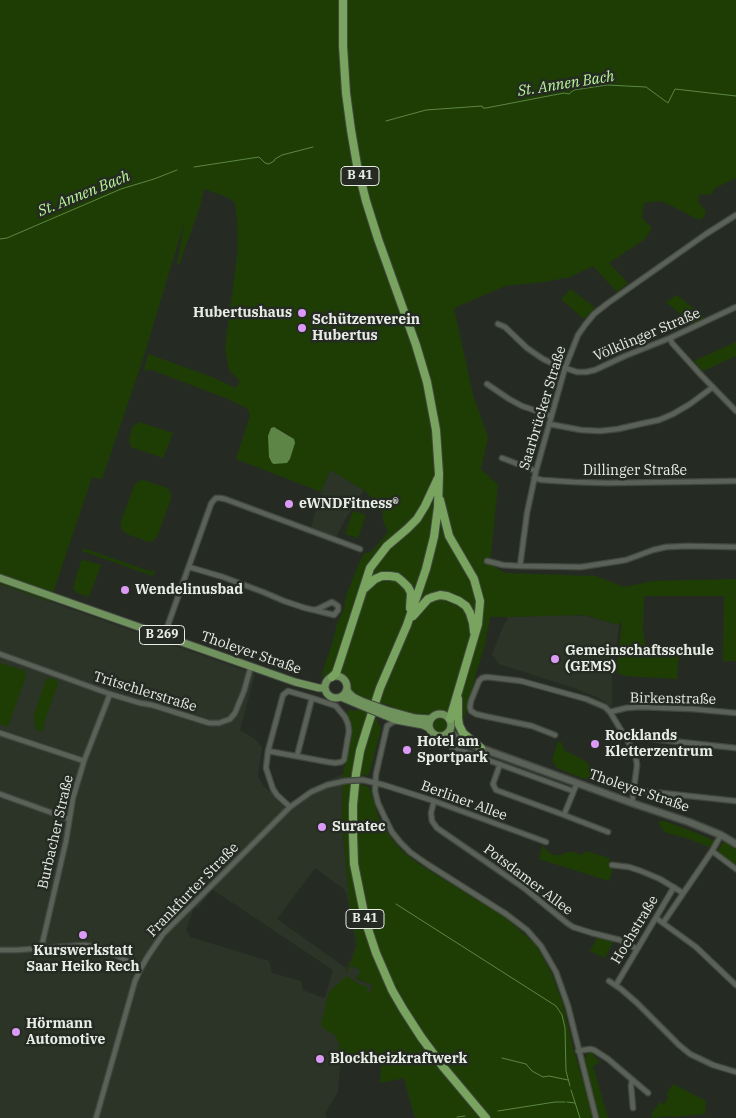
<!DOCTYPE html>
<html>
<head>
<meta charset="utf-8">
<style>
  body { margin:0 }
  canvas { display:block; background:#252b22 }
</style>
</head>
<body>
<canvas width="736" height="1118"></canvas>
<script>
const ctx = document.querySelector('canvas').getContext('2d');
ctx.lineJoin = 'round';
function fillPath(path, color) { ctx.fillStyle = color; ctx.fill(path, 'evenodd'); }
const shape = rows => new Path2D(rows.map(r => 'M' + r).join(''));
function stroke(path, color, width, dash) { ctx.strokeStyle = color; ctx.lineWidth = width; ctx.lineCap = dash ? 'butt' : 'round'; ctx.setLineDash(dash || []); ctx.stroke(path); }
function write(font, color, halo, rows, align = 'center') {
  ctx.font = font + ' "IBM Plex Serif",serif'; ctx.lineWidth = 5; ctx.setLineDash([]); ctx.textBaseline = 'middle'; ctx.strokeStyle = halo; ctx.fillStyle = color; for (const [text, x, y, turn = 0] of rows) {
    ctx.save(); ctx.translate(x, y); ctx.rotate((+turn || 0) * Math.PI / 180); ctx.textAlign = isNaN(turn) ? turn : align; if (halo) ctx.strokeText(text, 0, 0); ctx.fillText(text, 0, 0); ctx.restore();
  }
}
fillPath(shape([
  [330,469,364,490,344,521,336,537,311,528,321,492],
  [0,584,255,674,240,730,256,740,262,747,258,776,264,787,288,806,310,789,343,774,342,822,346,867,350,908,357,944,352,960,345,971,346,972,351,965,361,971,356,979,373,985,427,1116,426,1118,416,1118,414,1115,404,1078,380,1083,382,1057,341,1054,338,1092,325,1113,327,1118,0,1118],
  [315,868,345,890,347,895,356,945,351,960,346,968,277,919],
  [212,889,333,970,325,998,320,997,303,990,301,981,272,973,269,961,190,937,186,929,194,908,198,908],
  [566,615,587,616,619,625,612,677,612,707,597,697,571,687,499,664,492,654,505,622,506,622,508,617]
]), '#2b3426');
fillPath(shape([
  [0,0,736,0,736,178,715,188,711,195,700,194,698,202,706,211,704,217,699,220,670,205,660,201,644,203,642,218,652,228,645,239,609,263,628,283,617,292,593,266,570,277,544,282,505,286,454,308,473,395,488,437,481,469,498,485,490,564,505,573,596,576,624,587,653,581,736,579,736,661,723,661,724,596,644,596,643,631,647,655,679,656,677,679,625,676,616,672,622,625,620,621,619,625,588,616,579,615,508,617,490,617,485,644,475,677,458,742,390,719,394,707,382,703,376,719,381,728,370,771,368,775,363,775,362,785,366,786,370,789,380,822,391,838,404,853,422,866,505,917,536,945,551,972,563,1004,574,1052,595,1118,426,1118,426,1117,424,1118,416,1118,414,1115,404,1078,380,1083,382,1057,337,1053,340,1044,338,1042,336,1036,322,1027,321,1024,329,992,347,976,359,984,368,987,367,992,370,993,373,985,356,978,361,971,351,965,346,972,345,971,352,960,357,944,350,908,346,867,342,822,343,774,351,732,351,725,347,712,350,710,357,711,363,698,351,691,350,684,347,679,339,674,331,673,321,677,332,644,337,624,344,609,346,596,360,561,364,554,372,551,388,532,383,520,382,508,364,490,330,470,321,492,236,459,250,416,248,409,228,399,149,369,144,372,148,354,212,377,236,388,240,381,229,370,225,348,238,250,237,218,235,203,229,198,204,189,200,206,180,263,177,265,185,220,141,365,102,479,92,477,50,602,0,584],
  [274,427,289,435,295,443,290,459,287,463],
  [571,289,595,308,584,319,561,299],
  [677,295,705,318,692,324,666,302],
  [736,342,736,356,703,371,694,361],
  [139,422,173,433,163,458,131,447,129,441,132,427],
  [143,480,167,488,169,490,171,494,171,499,157,537,152,541,149,542,129,535,121,529,121,521,135,484,139,481],
  [353,511,366,515,358,538,345,534],
  [83,548,152,572,153,570,155,570,153,576,82,551],
  [84,560,101,565,89,597,77,593,73,588,81,561],
  [0,663,26,671,26,676,8,727,0,724],
  [50,678,57,680,58,683,44,724,43,732,35,729,34,714,46,679],
  [558,741,562,743,564,750,587,762,598,783,571,774,557,768,552,760],
  [665,821,699,834,717,842,713,847,709,847,689,839,664,832,658,822],
  [724,841,736,848,736,866,719,853,718,850],
  [543,845,547,851,553,855,561,855,567,852,573,852,581,855,586,851,609,858,611,864,613,867,609,881,539,859],
  [597,938,614,940,605,958,590,951],
  [592,1052,595,1053,594,1056,600,1062,593,1066,608,1118,599,1118,585,1059,588,1053],
  [673,1084,706,1101,705,1114,673,1117,672,1116,652,1118,652,1113,660,1102,666,1106,664,1104,669,1097,666,1094]
]), '#1d3d04');
fillPath(shape([
  [274,427,294,439,295,443,290,459,287,463,274,464,272,463,269,457,268,436,271,428]
]), '#5d8546');
stroke(shape([
  [386,121,426,110,482,106,483,108,486,108,564,93,569,94,574,90,607,85,646,87,668,103,675,89,736,96],
  [194,167,259,157,265,163,269,164,274,161,275,159,282,155,313,147],
  [0,239,7,238,121,189,154,179,177,170],
  [396,904,556,1006,562,1015,565,1028,566,1071,570,1086],
  [502,1058,526,1064,532,1071,543,1077,549,1076,568,1080],
  [571,1090,580,1118],
  [567,1102,575,1103],
  [498,1111,555,1102,565,1102],
  [457,1117,465,1116]
]), '#5d8546', 1);
const minor = shape([
  [498,324,505,327,527,348,543,359,556,365,577,372,586,372,595,370,625,356,670,338,736,307],
  [670,338,672,343,700,374,736,411],
  [487,384,509,399,522,406,551,416],
  [549,424,581,430,600,431,618,429,640,424,659,420,673,414,690,404,713,387],
  [502,458,536,471],
  [534,478,542,480,574,482,607,483,736,481],
  [487,561,503,565,520,566,581,567,626,560,653,550,666,547,688,546,736,547],
  [520,566,527,513,536,471,565,368,578,335,585,325,594,314,608,303,706,234,736,215],
  [189,567,223,577,263,592,284,601,305,608,314,610,318,609,332,602,338,606,338,610,334,615,314,610],
  [164,636,211,504,213,501,216,498,220,498,225,499,360,549],
  [0,654,110,694,140,703,152,705,209,723,219,723,230,719,235,713,244,691,251,666],
  [610,712,626,708,640,707,693,709,736,713],
  [396,720,387,726,376,774,375,791,378,803,385,818,392,832,400,842,410,852,427,864,506,914,527,930,541,946,556,972,568,1006,596,1118],
  [0,733,84,761],
  [555,735,532,726,484,716,476,714,471,711,470,707,471,701,479,681,482,678,487,677,521,681,586,699,605,707,610,712,635,753,637,765,632,803],
  [627,738,634,737,736,748],
  [452,747,573,791],
  [268,751,328,762,335,763,341,762,344,760,349,731,348,724,345,717,336,706,312,698,288,691,283,695,268,751,266,768,273,789,277,795,290,807],
  [297,756,312,698],
  [500,764,493,784,496,790,564,815],
  [363,780,384,785,434,801,546,842],
  [577,783,564,815,608,832],
  [634,790,736,801],
  [0,794,69,819],
  [434,801,431,813,432,821,437,828,524,888,567,923,573,927,592,933,620,940,637,949],
  [712,851,736,869],
  [612,865,629,867,641,871,660,879,683,893],
  [656,918,696,947,736,985],
  [663,923,712,851,721,835],
  [41,949,66,841,73,798,84,761,110,694],
  [0,950,17,950,85,945,102,948,141,968],
  [609,981,621,989,637,1003,679,1045,690,1054,713,1065,736,1072],
  [616,985,674,887],
  [578,1051,590,1049,594,1050,608,1059,648,1093],
  [632,1080,631,1086,633,1108],
  [96,1118,135,981,141,968,148,956,163,934,290,807,311,792,327,785,345,781]
]);
const secondary = shape([
  [449,732,464,742,632,803,689,822,721,835,736,844]
]);
const primary = shape([
  [0,578,295,682,319,688,325,688],
  '325 687a11 11 0 1 1 22 0a11 11 0 1 1-22 0Z',
  [347,689,348,692,353,697,361,701],
  [341,697,360,705],
  [386,710,415,718,430,719],
  '429 725a11 11 0 1 1 22 0a11 11 0 1 1-22 0Z',
  [384,715,396,720,423,725,429,728]
]);
const trunk = shape([
  [343,0,343,46,346,93,351,130,357,165,366,201,378,239,416,345,427,382,436,430,439,474,438,507,434,537,426,569,407,625,380,688,367,728,360,751,356,774,353,805,353,835,354,864,366,923,376,953,392,990,403,1009,421,1037,444,1068,486,1118],
  [440,500,449,536,474,579,480,601,478,624,450,719],
  [365,588,375,579,382,576,390,576,397,577,402,581,408,587,411,593,410,608],
  [413,616,428,599,433,597,440,595,447,596,459,601,466,606,470,613,473,623,474,632],
  [332,677,336,673,340,661,370,568,387,546,407,529,417,519,425,506,438,478],
  [458,699,458,718,459,725,463,733,481,748]
]);
stroke(minor, '#424740', 7);
stroke(secondary, '#424740', 9);
stroke(primary, '#424740', 9);
stroke(trunk, '#424740', 10);
stroke(minor, '#5a6157', 4.5);
stroke(secondary, '#5a6157', 6);
stroke(primary, '#70935d', 7);
stroke(trunk, '#78a45f', 8);
const minorBridge = shape([
  [345,781,363,780]
]);
const primaryBridge = shape([
  [361,701,386,710],
  [360,705,384,715]
]);
stroke(minorBridge, '#424740', 7, []);
stroke(primaryBridge, '#424740', 9, []);
stroke(minorBridge, '#5a6157', 4.5);
stroke(primaryBridge, '#70935d', 7);
for (const [x, y, r, color] of [
  [302,313,5,"#da9af6"],
  [302,328,5,"#da9af6"],
  [289,504,5,"#da9af6"],
  [125,590,5,"#da9af6"],
  [555,659,5,"#da9af6"],
  [595,744,5,"#da9af6"],
  [407,750,5,"#da9af6"],
  [322,827,5,"#da9af6"],
  [83,935,5,"#da9af6"],
  [16,1032,5,"#da9af6"],
  [320,1059,5,"#da9af6"]
]) { const dot = new Path2D(); dot.arc(x, y, r, 0, 2 * Math.PI); ctx.fillStyle = color; ctx.fill(dot); stroke(dot, '#252b22', 2); }
for (const [x, y, w] of [
  [360,176,38],
  [162,635,45],
  [365,919,38]
]) { const box = new Path2D(); box.roundRect(x - w / 2, y - 9.5, w, 19, 4); ctx.fillStyle = '#252b22'; ctx.fill(box); stroke(box, '#e8ece6', 1); }
write('bold 12px', '#e8ece6', null, [
  ["B 41",360,176],
  ["B 269",162,635],
  ["B 41",365,919]
]);
write('bold 14px', '#e8ece6', '#252b22', [
  ["Hubertushaus",292,313,"right"],
  ["Schützenverein",312,320],
  ["Hubertus",312,336],
  ["eWNDFitness®",299,504],
  ["Wendelinusbad",135,590],
  ["Gemeinschaftsschule",565,651],
  ["(GEMS)",565,667],
  ["Rocklands",605,736],
  ["Kletterzentrum",605,752],
  ["Hotel am",417,742],
  ["Sportpark",417,758],
  ["Suratec",332,827],
  ["Kurswerkstatt",83,951,"center"],
  ["Saar Heiko Rech",83,967,"center"],
  ["Hörmann",26,1024],
  ["Automotive",26,1040],
  ["Blockheizkraftwerk",330,1059]
], 'left');
write('14px', '#e8ece6', '#252b22', [
  ["Völklinger Straße",647,335,-23],
  ["Saarbrücker Straße",543,408,-73],
  ["Dillinger Straße",635,471],
  ["Tholeyer Straße",251,653,19],
  ["Tritschlerstraße",145,692,17],
  ["Birkenstraße",673,699,1],
  ["Tholeyer Straße",639,791,19],
  ["Berliner Allee",464,801,20],
  ["Burbacher Straße",56,832,-77],
  ["Potsdamer Allee",528,880,37],
  ["Frankfurter Straße",193,890,-46],
  ["Hochstraße",635,930,-59]
]);
write('italic 15px', '#bcf79d', '#252b22', [
  ["St. Annen Bach",566,84,-9],
  ["St. Annen Bach",84,194,-22]
]);
</script>
</body>
</html>
